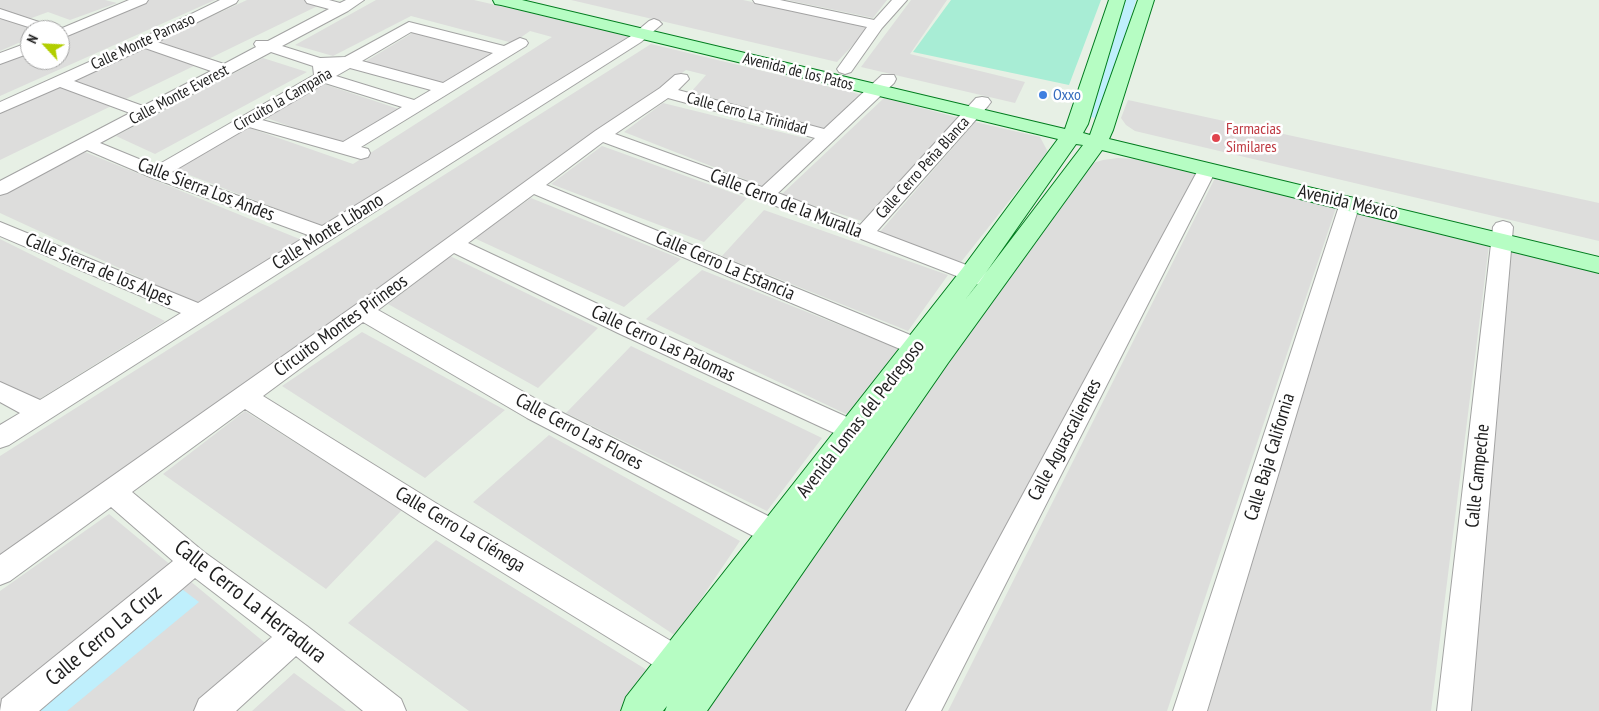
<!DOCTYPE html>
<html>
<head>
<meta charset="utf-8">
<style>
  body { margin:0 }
  #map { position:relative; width:1599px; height:711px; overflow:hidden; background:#e7f0e5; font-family:"PT Sans Narrow",sans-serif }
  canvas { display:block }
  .north { position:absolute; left:20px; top:20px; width:50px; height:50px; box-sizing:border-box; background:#fff; border:1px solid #a5a5a5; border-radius:50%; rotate:295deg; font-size:14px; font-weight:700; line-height:20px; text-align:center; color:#1f1f1f }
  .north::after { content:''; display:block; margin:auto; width:18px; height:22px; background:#b2ce00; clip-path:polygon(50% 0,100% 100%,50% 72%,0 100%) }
</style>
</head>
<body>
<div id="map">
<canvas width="1599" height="711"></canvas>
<div class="north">N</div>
</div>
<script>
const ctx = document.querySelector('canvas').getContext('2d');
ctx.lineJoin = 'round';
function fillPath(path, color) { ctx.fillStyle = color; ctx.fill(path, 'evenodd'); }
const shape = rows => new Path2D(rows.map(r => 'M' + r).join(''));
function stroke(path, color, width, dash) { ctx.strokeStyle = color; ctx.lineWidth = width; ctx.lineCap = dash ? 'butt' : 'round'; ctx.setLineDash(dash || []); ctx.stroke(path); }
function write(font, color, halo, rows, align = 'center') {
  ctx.font = font + ' "PT Sans Narrow",sans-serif'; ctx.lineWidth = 5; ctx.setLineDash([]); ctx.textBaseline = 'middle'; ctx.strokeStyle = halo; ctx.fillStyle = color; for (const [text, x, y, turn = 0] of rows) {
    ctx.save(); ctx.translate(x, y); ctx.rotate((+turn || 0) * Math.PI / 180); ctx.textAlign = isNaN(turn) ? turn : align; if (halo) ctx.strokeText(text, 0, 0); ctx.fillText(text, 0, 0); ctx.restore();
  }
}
fillPath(shape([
  [0,0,105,0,117,3,70,20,48,12,29,19,0,9],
  [149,0,215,0,0,96,0,62,30,50,30,60,60,60,60,37],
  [247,0,330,0,0,160,0,113],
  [376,0,474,0,630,36,324,227,171,168,244,126,353,164,552,37,530,31,513,43,411,16,333,56,295,45],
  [571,0,743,0,870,27,837,62],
  [787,0,887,0,873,18],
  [911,0,947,0,910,54,1025,82,1015,103,861,67],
  [0,18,38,30,30,30,30,38,0,51],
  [414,32,496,53,447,86,363,63],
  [651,44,867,96,829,131,691,92,706,75,686,70,0,559,0,456],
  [263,58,307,72,155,154,116,136],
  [324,84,399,109,341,145,264,117],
  [884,98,959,118,862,221,781,195],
  [1128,100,1599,203,1599,241,1135,131,1126,125,1121,118],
  [663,103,813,140,762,186,624,132],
  [975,122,1040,137,1048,152,961,262,879,233],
  [602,146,747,198,704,242,551,184],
  [85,152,302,240,197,304,0,213,0,196],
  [1118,158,1135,159,1198,175,906,711,706,711,1086,165,1103,160],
  [1215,178,1336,208,1167,711,948,711],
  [531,198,681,259,624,307,474,238],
  [764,210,948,275,908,331,722,256],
  [1355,212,1489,245,1431,711,1208,711],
  [0,239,165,321,33,403,0,384],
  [1510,251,1599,273,1599,711,1470,711],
  [450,256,598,328,538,388,388,304],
  [702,270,902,350,848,415,646,319],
  [362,332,505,410,425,478,282,386],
  [631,346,822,438,767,511,566,413],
  [245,411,402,510,326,589,163,474],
  [549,435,740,541,676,636,473,502],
  [109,514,270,647,196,711,12,711,0,706,0,591],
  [436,540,655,675,629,711,469,711,348,623],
  [294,673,346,711,252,711]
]), '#dddddc');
fillPath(shape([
  [951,0,1101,0,1069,85,913,52]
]), '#a8edd5');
fillPath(shape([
  [1124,0,1136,0,1100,119,1091,117,1105,62],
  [178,586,199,602,67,711,29,711]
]), '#bfeffc');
const street = shape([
  [129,0,148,0,146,3,60,39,60,30,38,30,0,18,0,9,60,29,129,0],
  [220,0,238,0,236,3,157,42,224,64,256,47,254,44,256,41,268,41,329,9,307,3,305,0,329,0,340,3,346,0,364,0,348,11,282,46,320,58,345,57,409,22,504,46,520,38,526,40,528,43,526,46,361,147,368,149,370,153,368,157,361,159,249,127,172,172,322,226,631,36,649,21,654,19,659,21,662,24,641,42,9,445,0,448,0,425,20,413,0,402,0,382,40,400,181,313,0,236,0,222,198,303,308,235,150,177,87,150,7,193,0,195,0,181,130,113,60,87,0,113,0,102,138,40,220,0],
  [411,32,493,53,443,83,362,61,411,32],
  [145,48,211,71,143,106,74,81,145,48],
  [271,52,313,66,314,75,156,166,100,143,271,52],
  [350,68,431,90,414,100,336,76,350,68],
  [325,83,402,107,343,142,262,120,325,83],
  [753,0,780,0,874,20,892,0,907,0,882,28,851,72,845,74,839,72,837,69,867,27,760,4,755,3,753,0],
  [30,42,30,53,0,64,0,53,30,42],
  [681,74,687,75,689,79,678,90,824,129,882,75,894,75,896,79,894,83,778,193,860,225,976,98,982,97,988,98,991,102,988,106,877,231,998,277,1001,282,998,287,990,289,758,199,603,142,546,185,942,348,946,354,942,360,934,363,926,360,534,194,468,243,634,321,878,431,882,438,878,445,869,448,860,445,618,333,454,253,378,310,545,404,800,532,804,541,800,550,790,553,780,550,527,418,363,322,263,396,439,505,688,651,693,662,688,673,677,677,666,673,419,521,245,409,132,492,204,552,307,626,401,699,406,711,363,711,296,656,236,711,194,711,199,699,272,637,195,578,39,711,0,711,2,699,173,561,111,507,10,581,0,585,0,555,354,306,595,131,660,88,675,75,681,74],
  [668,98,815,138,762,187,615,134,668,98],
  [1207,164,1214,166,1216,170,941,711,906,711,1198,170,1200,166,1207,164],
  [1350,197,1357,199,1360,203,1207,711,1173,711,1340,203,1343,199,1350,197],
  [1503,221,1510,223,1513,227,1471,711,1437,711,1493,227,1496,223,1503,221]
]);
const secondary = shape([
  [493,0,522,0,1065,129,1109,0,1125,0,1088,124,1083,133,1090,135,1138,0,1154,0,1113,130,1109,139,1599,257,1599,273,1102,150,948,363,707,711,665,711,667,706,663,711,621,711,626,697,962,269,1058,139,501,5,495,4,493,0],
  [1076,144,1083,145,965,300,980,281,1076,144]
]);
stroke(street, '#a3a3a3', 2);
stroke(secondary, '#007c1e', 2);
fillPath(street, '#fff');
fillPath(secondary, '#b6fdc3');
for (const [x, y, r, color] of [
  [1043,95,5,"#3f7fe0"],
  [1216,138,5,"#e0444e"]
]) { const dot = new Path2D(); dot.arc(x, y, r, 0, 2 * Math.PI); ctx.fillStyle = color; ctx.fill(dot); stroke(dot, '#fff', 2); }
write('16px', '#1f1f1f', '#fff', [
  ["Calle Monte Parnaso",143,42,-25],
  ["Avenida de los Patos",798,72,14],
  ["Calle Monte Everest",179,95,-28],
  ["Circuito la Campaña",283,100,-30],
  ["Calle Cerro La Trinidad",747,114,15],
  ["Calle Cerro Peña Blanca",923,168,-48]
]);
write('16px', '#366cbe', '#fff', [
  ["Oxxo",1053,95]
], 'left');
write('16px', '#be3a42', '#fff', [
  ["Farmacias",1226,129],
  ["Similares",1226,147]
], 'left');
write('19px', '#1f1f1f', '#fff', [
  ["Calle Sierra Los Andes",206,190,21],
  ["Avenida México",1348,203,13],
  ["Calle Cerro de la Muralla",786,204,21],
  ["Calle Monte Líbano",328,232,-32],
  ["Calle Cerro La Estancia",725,266,23],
  ["Calle Sierra de los Alpes",99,270,23],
  ["Circuito Montes Pirineos",341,326,-36],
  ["Calle Cerro Las Palomas",663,344,25],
  ["Avenida Lomas del Pedregoso",861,419,-52],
  ["Calle Cerro Las Flores",579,432,28],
  ["Calle Aguascalientes",1065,440,-62],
  ["Calle Baja California",1270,457,-73],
  ["Calle Campeche",1478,476,-84],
  ["Calle Cerro La Ciénega",460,530,31]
]);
write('22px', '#1f1f1f', '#fff', [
  ["Calle Cerro La Herradura",250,602,38],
  ["Calle Cerro La Cruz",104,636,-40]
]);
</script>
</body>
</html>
